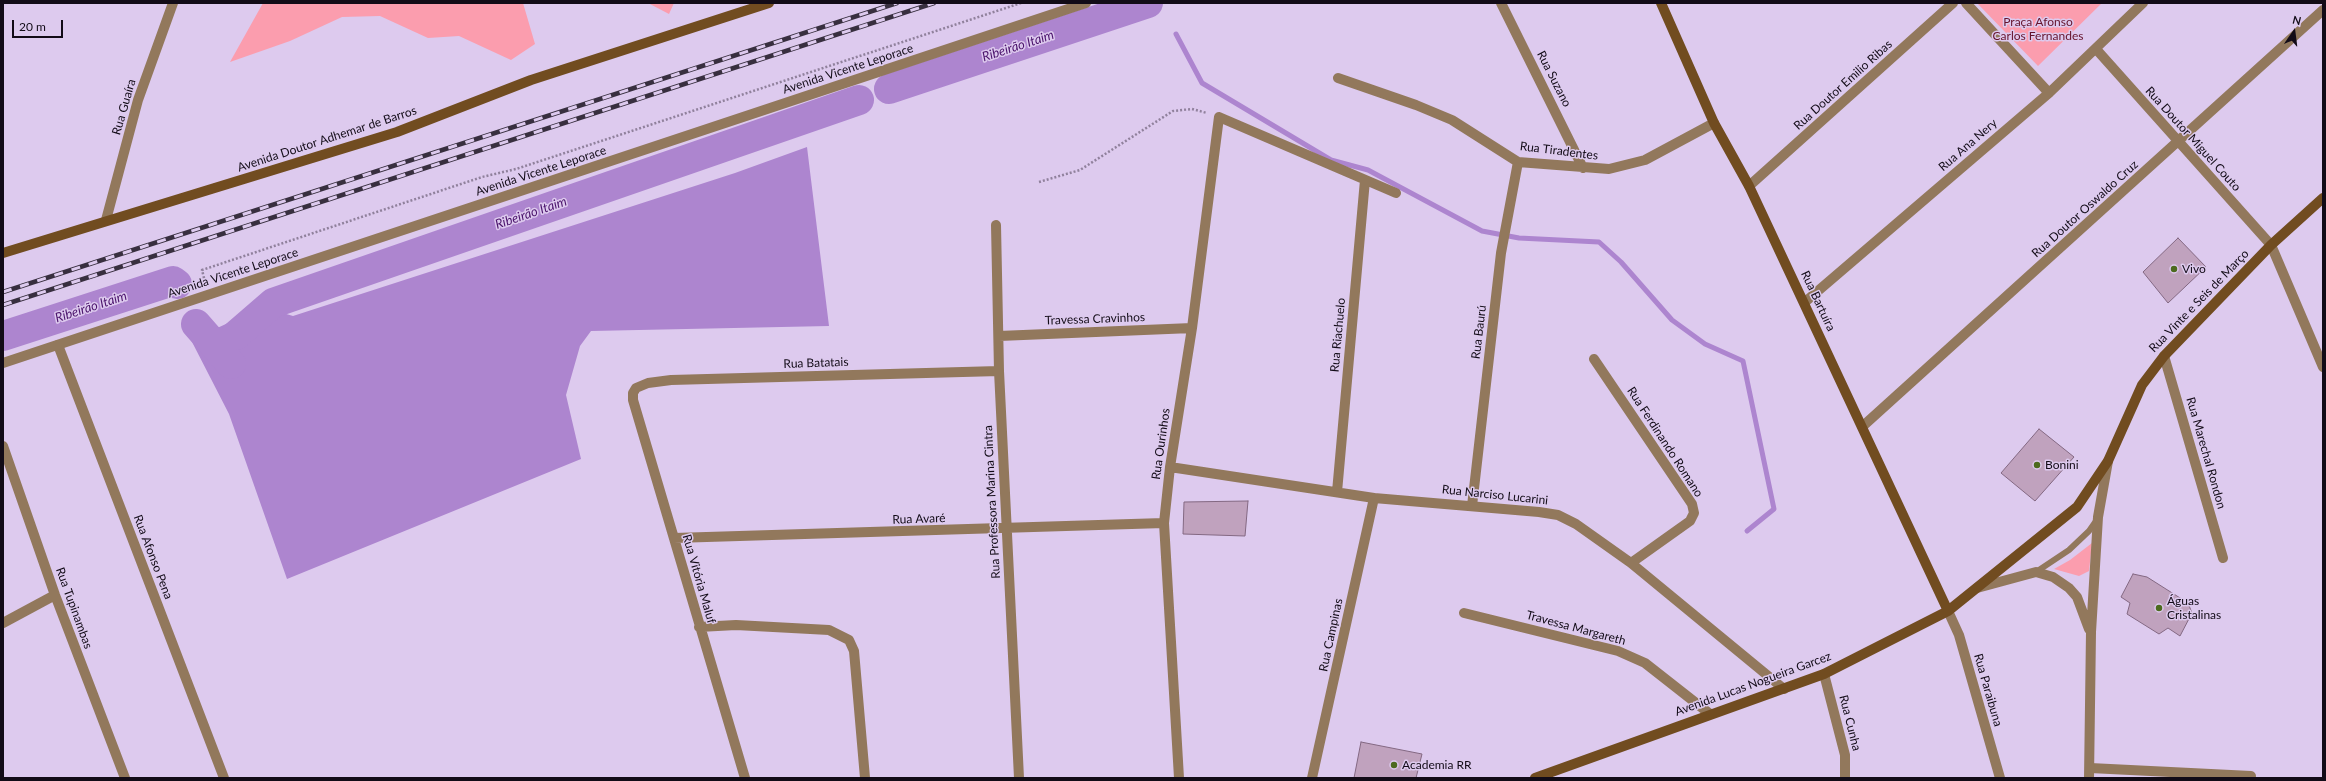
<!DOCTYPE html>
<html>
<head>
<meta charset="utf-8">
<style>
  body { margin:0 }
  #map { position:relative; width:2326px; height:781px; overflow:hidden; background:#ddcaee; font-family:Lato,sans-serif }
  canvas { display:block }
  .frame { position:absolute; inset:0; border:4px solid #120b17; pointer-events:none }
  .north { position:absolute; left:2274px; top:12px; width:40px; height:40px; -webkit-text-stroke:3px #ddcaee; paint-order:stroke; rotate:14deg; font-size:11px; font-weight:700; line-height:16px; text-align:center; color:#120b17 }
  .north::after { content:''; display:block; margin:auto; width:14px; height:18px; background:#120b17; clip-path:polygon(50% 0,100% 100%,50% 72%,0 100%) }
  .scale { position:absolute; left:12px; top:20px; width:51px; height:18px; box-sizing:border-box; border:2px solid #120b17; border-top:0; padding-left:5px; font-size:12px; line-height:14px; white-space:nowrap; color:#120b17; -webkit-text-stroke:3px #ddcaee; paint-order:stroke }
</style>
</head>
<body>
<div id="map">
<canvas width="2326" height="781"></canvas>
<div class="frame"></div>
<div class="north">N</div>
<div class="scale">20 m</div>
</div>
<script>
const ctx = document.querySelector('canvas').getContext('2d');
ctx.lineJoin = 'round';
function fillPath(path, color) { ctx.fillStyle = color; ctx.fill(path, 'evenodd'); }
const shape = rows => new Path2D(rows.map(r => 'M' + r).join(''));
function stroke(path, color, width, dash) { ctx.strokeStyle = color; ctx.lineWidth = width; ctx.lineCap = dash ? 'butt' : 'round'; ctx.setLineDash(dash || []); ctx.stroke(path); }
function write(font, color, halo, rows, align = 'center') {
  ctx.font = font + ' Lato,sans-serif'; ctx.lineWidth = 3; ctx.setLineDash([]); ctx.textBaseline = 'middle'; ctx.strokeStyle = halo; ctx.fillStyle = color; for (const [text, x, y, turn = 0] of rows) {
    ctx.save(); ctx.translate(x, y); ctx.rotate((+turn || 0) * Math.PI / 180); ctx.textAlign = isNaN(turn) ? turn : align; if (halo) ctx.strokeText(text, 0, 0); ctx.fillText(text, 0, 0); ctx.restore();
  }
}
fillPath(shape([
  [263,3,523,3,535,44,511,60,459,36,428,38,380,16,342,17,290,41,230,62],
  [648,3,674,3,669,14],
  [1977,3,2102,3,2038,66],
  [2092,543,2089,571,2079,576,2054,569,2070,560]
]), '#fb9dae');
fillPath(shape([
  [807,147,829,326,591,331,580,346,566,395,581,459,287,579,229,414,191,340,263,307,293,316,735,173]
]), '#ad85cf');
stroke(shape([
  [1176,34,1202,83,1331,160,1368,170,1482,231,1519,238,1599,242,1621,262,1672,320,1705,344,1743,361,1774,509,1747,531]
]), '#ad85cf', 5);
stroke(shape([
  [889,89,1148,3],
  [196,324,231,364],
  [236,335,273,303,859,100],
  [3,336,173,281,177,284]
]), '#ad85cf', 30);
const building = shape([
  [2178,238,2206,267,2168,303,2143,272,2178,238],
  [2039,429,2074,457,2035,501,2001,473,2039,429],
  [1248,501,1245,536,1183,534,1184,502,1248,501],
  [2133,574,2147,577,2188,603,2192,613,2180,636,2168,628,2159,634,2127,614,2130,603,2121,597,2133,574],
  [1361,742,1422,754,1416,778,1354,778,1361,742]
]);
fillPath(building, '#c0a2be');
stroke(building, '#836882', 1);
stroke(shape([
  [1039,182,1080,170,1173,111,1192,109,1207,113],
  [205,282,202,270,482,177,516,169,1021,3]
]), '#90819c', 2.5, [2, 2]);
stroke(shape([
  [2036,572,2069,550,2089,531,2096,521]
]), '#92785c', 6);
stroke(shape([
  [1501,3,1583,168],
  [1966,3,2049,93],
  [2096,49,2271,245,2323,367],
  [1338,78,1416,105,1452,120,1518,162,1609,169,1645,160,1714,123],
  [1749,186,1953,3],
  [106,220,138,100,173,3],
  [996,225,999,371,1019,778],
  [1805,302,2049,93,2143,3],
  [999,336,1192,328],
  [58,345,224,778],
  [2164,356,2223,558],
  [1594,359,1692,504,1694,513,1690,521,1631,563],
  [1863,426,2323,10],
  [3,446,55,595,125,778],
  [1170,467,1374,498,1539,512,1558,515,1576,524,1631,563,1784,689],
  [1337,492,1365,180],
  [1472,506,1501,253,1518,162],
  [674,538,1164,523],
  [1948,611,1959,635,2000,778],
  [1464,613,1618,651,1645,663,1710,714],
  [3,623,55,595],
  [699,627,736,625,829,630,849,640,854,651,865,778],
  [1824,674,1845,755,1845,778],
  [2090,768,2251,776],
  [745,778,633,400,633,393,636,388,648,383,671,380,999,371],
  [1179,778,1164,523,1170,467,1192,328,1219,117,1396,193],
  [1312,778,1374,498]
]), '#92785c', 10);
stroke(shape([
  [3,363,1086,3],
  [1977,588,2036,572,2053,577,2069,588,2077,597,2089,629],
  [2089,778,2091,632,2098,517,2108,461]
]), '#92785c', 10);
stroke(shape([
  [1661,3,1714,123,1749,186,1948,611],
  [3,253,397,132,531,80,769,3],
  [1535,778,1824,674,1948,611,2077,507,2108,461,2142,385,2164,356,2271,245,2323,198]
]), '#714c20', 10);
const rail = shape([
  [3,292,897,3],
  [3,305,934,3]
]);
stroke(rail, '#382f3f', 4.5);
stroke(rail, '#ddcaee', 3, [9]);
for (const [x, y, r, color] of [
  [2174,269,4,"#4c6a1e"],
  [2037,465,4,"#4c6a1e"],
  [2159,608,4,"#4c6a1e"],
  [1394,765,4,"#4c6a1e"]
]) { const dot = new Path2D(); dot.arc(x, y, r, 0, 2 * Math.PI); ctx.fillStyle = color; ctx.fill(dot); stroke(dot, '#ddcaee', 1.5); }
write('12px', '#65132c', '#ddcaee', [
  ["Praça Afonso",2038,22],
  ["Carlos Fernandes",2038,36]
]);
write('12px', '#120b17', '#ddcaee', [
  ["Avenida Vicente Leporace",848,69,-18],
  ["Rua Suzano",1554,79,63],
  ["Rua Doutor Emilio Ribas",1843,85,-42],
  ["Rua Guaíra",124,107,-74],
  ["Avenida Doutor Adhemar de Barros",327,139,-18],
  ["Rua Doutor Miguel Couto",2193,139,48],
  ["Rua Ana Nery",1968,145,-41],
  ["Rua Tiradentes",1559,151,7],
  ["Avenida Vicente Leporace",541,171,-18],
  ["Rua Doutor Oswaldo Cruz",2085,209,-42],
  ["Avenida Vicente Leporace",233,273,-18],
  ["Rua Bartuíra",1818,301,65],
  ["Rua Vinte e Seis de Março",2199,301,-46],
  ["Travessa Cravinhos",1095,319,-2],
  ["Rua Baurú",1479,332,-83],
  ["Rua Riachuelo",1338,335,-85],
  ["Rua Batatais",816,363,-2],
  ["Rua Ferdinando Romano",1665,442,57],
  ["Rua Ourinhos",1161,444,-82],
  ["Rua Marechal Rondon",2206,453,74],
  ["Rua Narciso Lucarini",1495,495,6],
  ["Rua Professora Marina Cintra",992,502,-93],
  ["Rua Avaré",919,519,-2],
  ["Rua Afonso Pena",153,557,69],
  ["Rua Vitória Maluf",699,579,74],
  ["Rua Tupinambas",74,608,70],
  ["Travessa Margareth",1576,628,15],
  ["Rua Campinas",1331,635,-78],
  ["Avenida Lucas Nogueira Garcez",1753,684,-20],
  ["Rua Paraibuna",1988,690,74],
  ["Rua Cunha",1850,723,76]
]);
write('12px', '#120b17', '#ddcaee', [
  ["Vivo",2182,269],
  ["Bonini",2045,465],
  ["Águas",2167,601],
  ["Cristalinas",2167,615],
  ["Academia RR",1402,765]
], 'left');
write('italic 13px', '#4b146c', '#ddcaee', [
  ["Ribeirão Itaim",1018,46,-18],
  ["Ribeirão Itaim",531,213,-19],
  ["Ribeirão Itaim",91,307,-18]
]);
</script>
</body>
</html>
